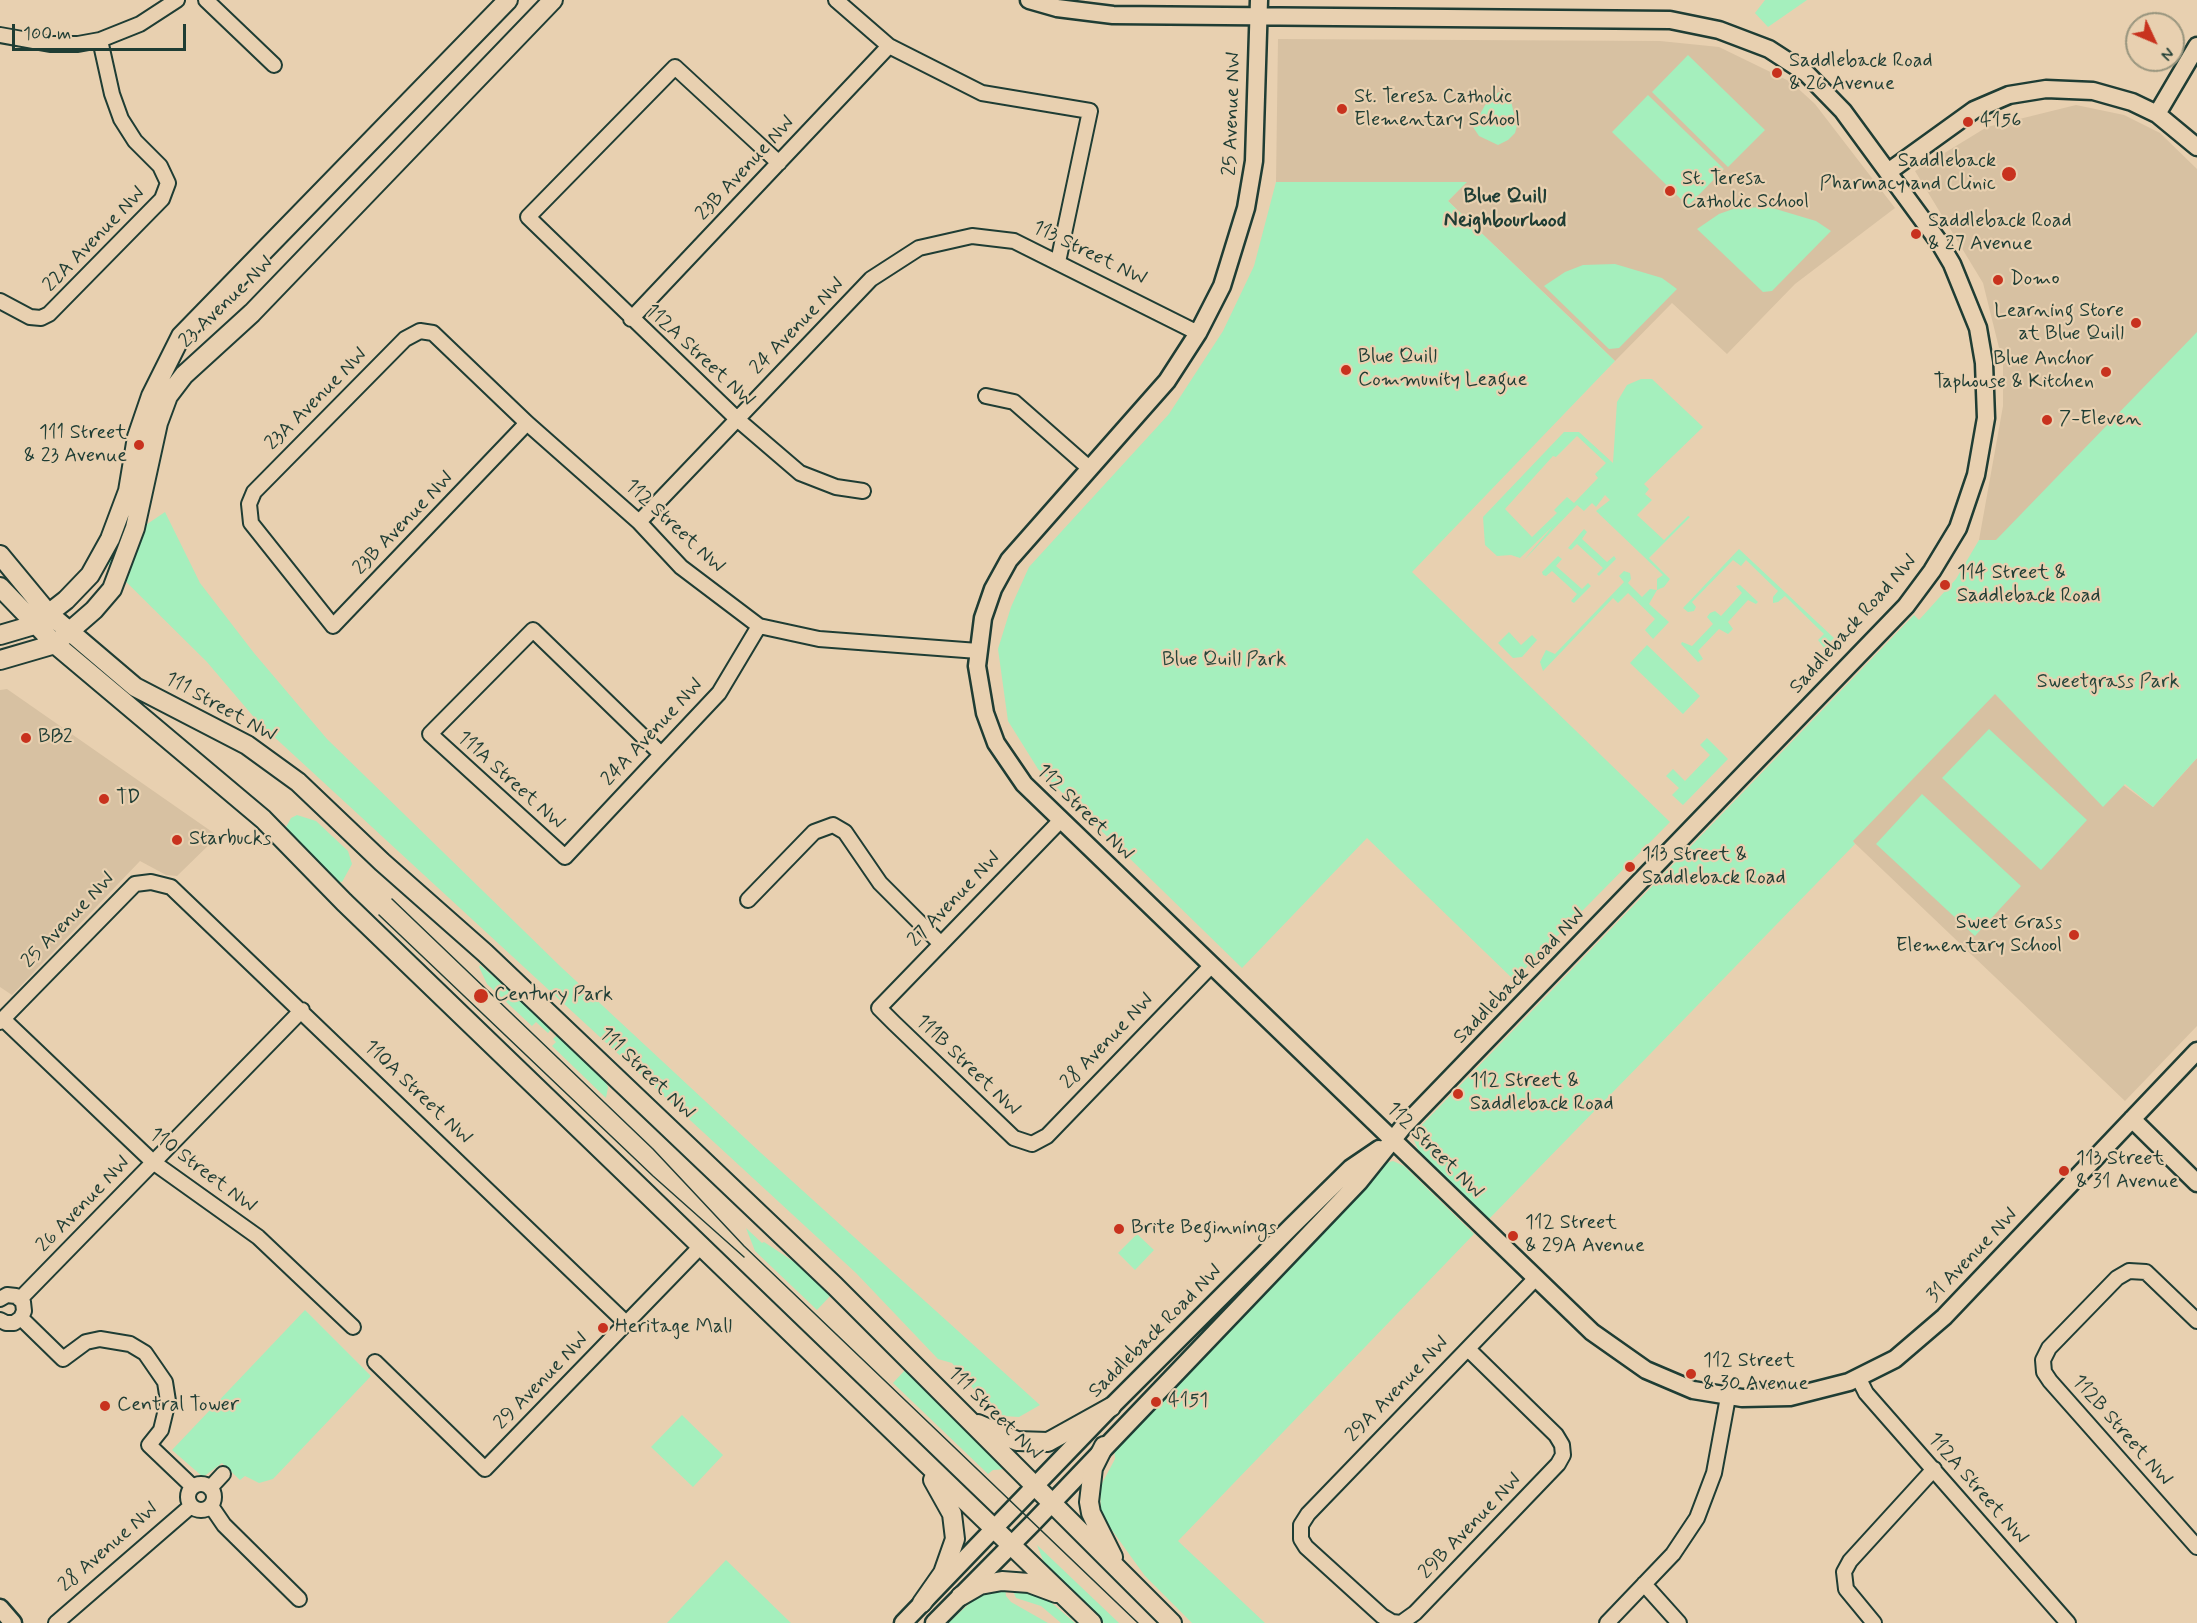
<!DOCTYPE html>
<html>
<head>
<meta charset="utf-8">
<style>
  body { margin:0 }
  #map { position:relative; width:2197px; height:1623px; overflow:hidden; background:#e8d0b0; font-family:Mynerve,sans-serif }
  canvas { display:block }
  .north { position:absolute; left:2125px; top:12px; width:60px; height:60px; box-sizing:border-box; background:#e8d0b0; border:2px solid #98957e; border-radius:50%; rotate:134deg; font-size:16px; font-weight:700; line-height:24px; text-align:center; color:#1f3d34 }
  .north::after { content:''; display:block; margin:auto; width:21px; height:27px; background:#c8321e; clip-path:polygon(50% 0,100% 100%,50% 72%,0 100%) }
  .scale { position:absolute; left:12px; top:24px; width:174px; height:27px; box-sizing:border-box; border:3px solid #1f3d34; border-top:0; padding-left:8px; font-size:18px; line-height:21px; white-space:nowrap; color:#1f3d34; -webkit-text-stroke:4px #e8d0b0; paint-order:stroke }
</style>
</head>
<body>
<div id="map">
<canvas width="2197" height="1623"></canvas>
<div class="north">N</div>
<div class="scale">100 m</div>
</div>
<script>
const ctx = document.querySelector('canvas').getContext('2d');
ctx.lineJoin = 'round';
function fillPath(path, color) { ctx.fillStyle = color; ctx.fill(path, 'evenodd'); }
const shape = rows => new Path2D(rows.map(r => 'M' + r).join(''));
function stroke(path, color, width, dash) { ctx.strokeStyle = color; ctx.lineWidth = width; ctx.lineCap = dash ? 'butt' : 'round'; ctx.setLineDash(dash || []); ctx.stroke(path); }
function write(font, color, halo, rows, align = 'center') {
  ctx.font = font + ' Mynerve,sans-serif'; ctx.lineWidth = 4.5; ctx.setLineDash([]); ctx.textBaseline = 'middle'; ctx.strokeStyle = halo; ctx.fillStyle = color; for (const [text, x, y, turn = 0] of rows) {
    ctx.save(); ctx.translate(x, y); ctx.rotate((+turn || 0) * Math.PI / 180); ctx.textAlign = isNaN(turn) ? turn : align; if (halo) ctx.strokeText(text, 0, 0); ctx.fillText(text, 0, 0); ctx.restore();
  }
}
fillPath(shape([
  [1278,39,1660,41,1719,47,1791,82,1815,104,1895,208,1795,284,1727,354,1672,303,1615,361,1448,201,1466,182,1276,182],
  [2076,105,2124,115,2160,133,2197,169,2197,339,2003,540,1979,540,2003,406,2003,364,1983,283,1915,171,1987,127],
  [1985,683,2153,807,2197,758,2197,1026,2125,1101,1843,832],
  [7,689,218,836,177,876,166,875,140,861,12,995,0,987,0,690]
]), '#d7c1a2');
fillPath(shape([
  [1765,0,1807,0,1768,27,1755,13],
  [1688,55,1765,130,1728,167,1652,92],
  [1503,90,1510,97,1517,126,1515,133,1508,140,1498,145,1479,136,1473,127,1489,98],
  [1648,95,1724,169,1688,206,1612,132],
  [1276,182,1467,182,1448,201,1615,361,1412,572,1670,822,1514,980,1367,838,1242,968,1038,769,1008,721,998,649,1011,607,1029,567,1169,414,1223,331,1254,266],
  [1769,207,1816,221,1831,231,1772,291,1763,292,1697,229,1719,214,1736,208],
  [1615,264,1662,278,1677,289,1619,348,1609,349,1544,286,1565,272,1583,265],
  [2197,332,2197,758,2153,807,2125,784,2103,807,1995,694,1853,841,1855,844,1489,1219,1419,1152,1414,1140,1416,1131,1914,615,1919,620,1956,579,1979,540,1996,540],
  [1641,379,1652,379,1703,427,1644,484,1649,489,1645,494,1652,500,1637,515,1664,540,1688,516,1690,517,1649,558,1670,579,1664,587,1657,590,1649,604,1669,622,1653,639,1645,630,1655,619,1628,593,1618,603,1613,598,1543,671,1540,662,1546,650,1555,654,1624,582,1619,576,1624,571,1630,573,1631,579,1628,583,1642,597,1650,589,1657,590,1657,579,1663,575,1596,511,1610,500,1605,495,1596,507,1592,503,1584,511,1577,505,1523,561,1553,526,1520,558,1511,555,1497,556,1485,545,1483,517,1564,432,1579,432,1613,463,1617,402,1627,385],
  [1577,436,1606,463,1595,474,1598,478,1574,503,1567,497,1554,510,1557,513,1532,537,1505,509,1553,456,1556,457],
  [165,512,200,583,254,653,327,739,561,967,761,1153,1040,1405,1019,1417,1003,1416,976,1392,952,1363,938,1359,856,1273,258,722,207,662,100,556],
  [1584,529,1587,532,1582,539,1607,562,1614,556,1616,559,1599,576,1597,574,1603,568,1577,544,1571,550,1568,548],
  [1739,549,1834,638,1824,648,1818,640,1824,634,1785,596,1778,602,1773,603,1773,597,1778,591,1746,560,1741,566,1733,560,1692,602,1696,607,1694,611,1688,612,1683,608],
  [1558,556,1562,559,1556,566,1582,589,1588,583,1591,586,1574,603,1571,601,1577,594,1552,571,1546,576,1543,575,1542,572],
  [1740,585,1758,602,1756,604,1748,600,1728,622,1733,629,1728,634,1719,629,1698,651,1703,659,1698,662,1681,644,1682,642,1692,646,1713,624,1707,617,1710,613,1715,611,1721,616,1742,593,1736,586],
  [1509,632,1521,645,1532,635,1537,640,1522,657,1513,658,1498,643],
  [1647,645,1700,696,1683,714,1630,663],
  [1989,729,2087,820,2041,870,1942,778],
  [1707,738,1728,759,1683,805,1672,795,1679,788,1666,776,1673,769,1685,781,1710,755,1700,745],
  [1922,794,2021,886,1975,936,1876,844],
  [297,815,316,821,348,851,352,864,342,882,336,881,285,829,291,818],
  [480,965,553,1027,548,1033,536,1022,532,1026,487,984,479,967],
  [559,1033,601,1074,608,1087,606,1098,552,1046,556,1042,553,1039],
  [1393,1161,1404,1166,1474,1234,1178,1541,1265,1623,1192,1623,1145,1576,1101,1515,1100,1487,1115,1459,1114,1444,1370,1178,1386,1163],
  [746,1228,762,1243,764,1242,808,1271,832,1294,817,1310,755,1251],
  [1137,1234,1154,1250,1135,1270,1118,1253],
  [305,1310,371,1376,273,1479,259,1483,245,1476,240,1480,222,1463,203,1477,172,1450],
  [906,1369,1005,1469,993,1470,988,1474,893,1383],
  [682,1415,723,1455,693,1487,651,1447],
  [1037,1545,1119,1623,1104,1623,1090,1609,1045,1565],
  [726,1560,791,1623,667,1623],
  [1005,1587,1006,1596,1011,1602,1048,1623,948,1623,983,1591],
  [1017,1588,1046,1598,1075,1623,1061,1623,1041,1606,1016,1598,1013,1591]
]), '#a5efbd');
const minor = shape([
  [206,0,274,65],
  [836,0,889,46,982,93,1090,111,1058,262],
  [0,35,50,44,78,44,100,40,112,94,121,119,135,141,160,166,168,183,162,199,49,314,41,318,30,317,0,301],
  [100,40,140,24,177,0],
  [779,163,675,67,528,217,737,419,800,473,836,487,863,491],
  [631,319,889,46],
  [986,396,1014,402,1089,468],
  [527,423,333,626,251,523,249,504,254,492,405,339,420,331,433,333,527,423,639,522,681,567,759,626,819,639,978,651],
  [639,522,871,279,919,248,972,236,1014,241,1198,333],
  [661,754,533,630,430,734,565,857,655,761,719,693,759,626],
  [1061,820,879,1008,894,1023,1014,1138,1032,1144,1047,1136,1211,966],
  [748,900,814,832,833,825,845,832,880,883,941,944],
  [3,1019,153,1162,258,1237,353,1327],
  [0,1022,135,884,151,882,171,887,626,1323],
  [0,1299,7,1295,16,1296,23,1302,24,1311,21,1318,14,1323,6,1323,0,1320],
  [20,1299,302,1010],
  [21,1318,63,1359,86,1342,100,1339,130,1344,145,1353,165,1382,168,1401,161,1430,149,1445,193,1487],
  [2197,1321,2146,1272,2129,1271,2117,1278,2049,1348,2043,1360,2044,1372,2050,1381,2197,1547],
  [1468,1349,1556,1435,1562,1445,1563,1455,1558,1464,1415,1613,1401,1623,1392,1622,1382,1616,1306,1547,1301,1539,1301,1525,1308,1514,1535,1279],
  [375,1362,485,1469,702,1245],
  [1859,1379,1866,1393,2068,1623],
  '188 1497a13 13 0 1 1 26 0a13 13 0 1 1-26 0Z',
  [210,1488,223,1474],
  [211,1506,224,1525,299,1599],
  [1644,1584,1679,1623],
  [56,1623,191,1506],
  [1607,1623,1673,1554,1697,1518,1714,1473,1728,1397],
  [1874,1623,1846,1589,1844,1572,1850,1561,1934,1469]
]);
const tertiary = shape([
  [1259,0,1254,161,1246,208,1222,286,1198,333,1167,381,1009,560,993,589,983,618,977,666,985,713,996,743,1024,784,1592,1332,1646,1370,1693,1390,1742,1398,1790,1397,1849,1382,1895,1359,1944,1317,2197,1051],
  [2157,114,2197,46],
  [1888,172,1974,110,2009,95,2046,89,2093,91,2132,102,2157,114,2197,147],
  [2132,1119,2197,1183],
  [0,1608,13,1623],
  [903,1623,1111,1407,1292,1226,1351,1168,1379,1149],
  [934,1623,1033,1523,1359,1182,1403,1127,1906,606,1932,571,1958,528,1976,475,1986,418,1984,363,1978,328,1952,264,1939,242,1843,111,1806,73,1769,49,1719,30,1670,20,1113,15,1057,8,1029,0]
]);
const secondary = shape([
  [0,555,48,613,135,687,247,745,298,782,382,862,485,953,835,1286,1172,1623],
  [0,587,55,644,263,819,344,902,1092,1623],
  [0,635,34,625,66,600,90,575,110,539,128,491,137,437,151,396,181,336,508,0],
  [0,660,55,644,94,610,112,589,135,528,158,423,168,396,184,375,252,313,553,0],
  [978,1424,1017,1441,1048,1442,1111,1407],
  [1104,1446,1093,1468,1089,1502,1091,1513,1113,1557],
  [961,1596,980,1585,1002,1581,1029,1583,1056,1593],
  [922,1603,943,1573,955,1539,952,1514,933,1480]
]);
stroke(minor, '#1f3d34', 18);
stroke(tertiary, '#1f3d34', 21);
stroke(secondary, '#1f3d34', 22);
stroke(minor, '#e8d0b0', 14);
stroke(tertiary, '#e8d0b0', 16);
stroke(secondary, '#e8d0b0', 18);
stroke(shape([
  [392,899,653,1149,744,1246,1138,1623],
  [379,915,653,1176,744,1257]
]), '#1f3d34', 1.5);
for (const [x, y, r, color] of [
  [1777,73,6,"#c8321e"],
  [1342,109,6,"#c8321e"],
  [1968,122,6,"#c8321e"],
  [2009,174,8,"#c8321e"],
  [1670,191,6,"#c8321e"],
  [1916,234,6,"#c8321e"],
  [1998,280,6,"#c8321e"],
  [2136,323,6,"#c8321e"],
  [1346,370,6,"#c8321e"],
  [2106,372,6,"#c8321e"],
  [2047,420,6,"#c8321e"],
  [139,445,6,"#c8321e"],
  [1945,585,6,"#c8321e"],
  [26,738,6,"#c8321e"],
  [104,799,6,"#c8321e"],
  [177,840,6,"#c8321e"],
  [1630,867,6,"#c8321e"],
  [2074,935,6,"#c8321e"],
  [481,996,8,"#c8321e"],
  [1458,1094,6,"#c8321e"],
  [2064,1171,6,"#c8321e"],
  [1119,1229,6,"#c8321e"],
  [1513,1236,6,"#c8321e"],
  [603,1328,6,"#c8321e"],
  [1691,1374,6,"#c8321e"],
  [1156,1402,6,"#c8321e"],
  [105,1406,6,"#c8321e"]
]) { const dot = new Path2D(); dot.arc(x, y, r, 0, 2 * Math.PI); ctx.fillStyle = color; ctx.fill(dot); stroke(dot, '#e8d0b0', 2); }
write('20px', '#1f3d34', '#e8d0b0', [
  ["Saddleback Road",1789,62],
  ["& 26 Avenue",1789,85],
  ["St. Teresa Catholic",1354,98],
  ["Elementary School",1354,121],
  ["4156",1980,122],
  ["Saddleback",1996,162,"right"],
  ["Pharmacy and Clinic",1996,185,"right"],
  ["St. Teresa",1682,180],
  ["Catholic School",1682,203],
  ["Saddleback Road",1928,222],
  ["& 27 Avenue",1928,245],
  ["Domo",2010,280],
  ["Learning Store",2124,312,"right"],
  ["at Blue Quill",2124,335,"right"],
  ["Blue Quill",1358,358],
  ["Community League",1358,381],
  ["Blue Anchor",2094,360,"right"],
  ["Taphouse & Kitchen",2094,383,"right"],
  ["7-Eleven",2059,420],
  ["111 Street",127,434,"right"],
  ["& 23 Avenue",127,457,"right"],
  ["114 Street &",1957,574],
  ["Saddleback Road",1957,597],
  ["BB2",38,738],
  ["TD",116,799],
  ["Starbucks",189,840],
  ["113 Street &",1642,856],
  ["Saddleback Road",1642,879],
  ["Sweet Grass",2062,924,"right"],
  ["Elementary School",2062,947,"right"],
  ["Century Park",494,996],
  ["112 Street &",1470,1082],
  ["Saddleback Road",1470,1105],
  ["113 Street",2076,1160],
  ["& 31 Avenue",2076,1183],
  ["112 Street",1525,1224],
  ["& 29A Avenue",1525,1247],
  ["Brite Beginnings",1131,1229],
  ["Heritage Mall",615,1328],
  ["112 Street",1703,1362],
  ["& 30 Avenue",1703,1385],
  ["4151",1168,1402],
  ["Central Tower",117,1406]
], 'left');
write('20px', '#1f3d34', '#e8d0b0', [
  ["25 Avenue NW",1233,114,-88],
  ["23B Avenue NW",746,169,-47],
  ["22A Avenue NW",95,240,-46],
  ["113 Street NW",1089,254,26],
  ["23 Avenue NW",227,303,-44],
  ["24 Avenue NW",798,327,-46],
  ["112A Street NW",699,356,43],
  ["23A Avenue NW",317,400,-45],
  ["23B Avenue NW",404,524,-46],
  ["112 Street NW",674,527,43],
  ["Saddleback Road NW",1854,625,-48],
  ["111 Street NW",220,708,29],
  ["24A Avenue NW",653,733,-47],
  ["111A Street NW",510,781,42],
  ["112 Street NW",1084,813,45],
  ["27 Avenue NW",955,900,-46],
  ["25 Avenue NW",69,921,-46],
  ["Saddleback Road NW",1520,977,-46],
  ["28 Avenue NW",1108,1042,-46],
  ["111B Street NW",967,1066,44],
  ["111 Street NW",646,1074,44],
  ["110A Street NW",417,1093,44],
  ["112 Street NW",1434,1151,45],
  ["110 Street NW",202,1171,37],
  ["26 Avenue NW",84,1205,-46],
  ["31 Avenue NW",1973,1256,-46],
  ["Saddleback Road NW",1156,1332,-45],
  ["29 Avenue NW",542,1382,-46],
  ["29A Avenue NW",1398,1390,-46],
  ["111 Street NW",994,1414,45],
  ["112B Street NW",2121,1431,49],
  ["112A Street NW",1977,1489,49],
  ["29B Avenue NW",1471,1527,-46],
  ["28 Avenue NW",109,1548,-41]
]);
write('20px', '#26463b', '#e8d0b0', [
  ["Blue Quill Park",1224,661],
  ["Sweetgrass Park",2108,683]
]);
write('bold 21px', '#1f3d34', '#e8d0b0', [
  ["Blue Quill",1505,198],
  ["Neighbourhood",1505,222]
]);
</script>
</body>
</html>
